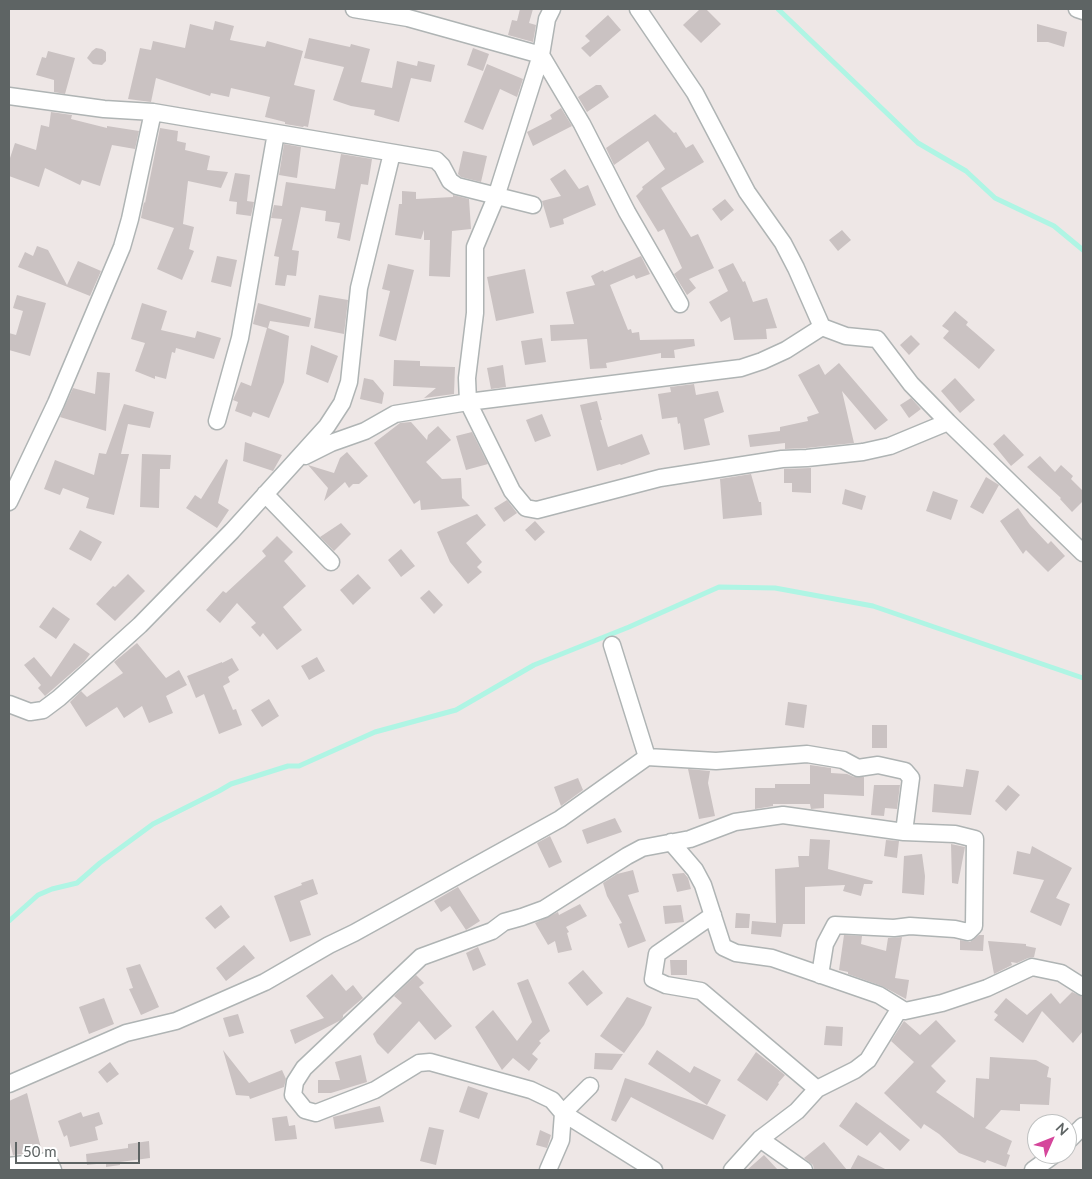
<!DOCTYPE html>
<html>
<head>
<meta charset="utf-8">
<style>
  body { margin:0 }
  #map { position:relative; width:1092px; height:1179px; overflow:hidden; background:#eee7e6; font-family:Lato,sans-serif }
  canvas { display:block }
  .frame { position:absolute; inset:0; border:10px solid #5e6464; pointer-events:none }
  .north { position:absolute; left:1027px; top:1114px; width:50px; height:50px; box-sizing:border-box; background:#fff; border:1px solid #bfc1c1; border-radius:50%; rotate:46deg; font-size:14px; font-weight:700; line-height:20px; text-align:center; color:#5e6464 }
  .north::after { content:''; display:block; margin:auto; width:18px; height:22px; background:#d5469b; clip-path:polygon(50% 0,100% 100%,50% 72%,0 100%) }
  .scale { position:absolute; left:15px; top:1142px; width:125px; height:22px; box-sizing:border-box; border:2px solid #5e6464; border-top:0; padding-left:6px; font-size:15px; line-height:18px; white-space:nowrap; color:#5e6464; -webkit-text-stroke:4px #fff; paint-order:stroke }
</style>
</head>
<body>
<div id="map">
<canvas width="1092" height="1179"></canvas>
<div class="frame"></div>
<div class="north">N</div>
<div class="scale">50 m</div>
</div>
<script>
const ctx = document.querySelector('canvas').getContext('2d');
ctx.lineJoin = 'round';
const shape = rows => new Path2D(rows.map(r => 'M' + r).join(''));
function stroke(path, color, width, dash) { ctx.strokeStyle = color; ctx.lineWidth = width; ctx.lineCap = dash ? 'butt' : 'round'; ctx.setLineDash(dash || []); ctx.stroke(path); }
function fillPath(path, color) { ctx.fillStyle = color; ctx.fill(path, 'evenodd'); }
stroke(shape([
  [778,9,918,143,966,171,995,198,1054,226,1083,250],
  [9,921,38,895,52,889,77,883,100,863,153,824,219,791,231,784,288,766,299,766,375,732,456,710,534,665,629,627,719,587,775,588,873,606,1083,678]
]), '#aff5e4', 5);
fillPath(shape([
  [520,9,533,9,529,23,536,25,533,42,508,35,512,20,517,21],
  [700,9,706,9,721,24,701,43,683,25],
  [608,15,621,30,590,57,581,48,590,41,585,36],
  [215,21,234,26,230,40,265,47,267,41,303,51,294,85,315,90,308,127,304,126,303,127,285,124,285,122,265,117,270,97,231,88,229,97,211,93,210,96,156,78,151,102,128,99,140,48,151,50,153,41,185,48,190,24,213,30],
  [1037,24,1067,32,1064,47,1048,42,1037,42],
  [309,38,350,47,351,44,370,49,361,82,392,88,397,61,417,66,418,61,435,65,431,82,411,78,399,122,374,115,375,110,351,106,333,100,344,67,304,58],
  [96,48,102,49,106,52,106,61,102,65,93,64,87,58,92,51],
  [473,48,489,54,483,71,467,65],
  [48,51,75,58,65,94,54,92,54,80,36,75,42,57,46,58],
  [487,64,523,79,517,97,500,89,483,130,464,122],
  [596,85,601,85,609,97,587,112,578,97],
  [561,108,572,126,533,146,527,132,552,119,550,115],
  [51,112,72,115,71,119,107,128,107,126,139,131,135,149,112,145,100,186,82,180,80,185,45,168,39,187,9,176,9,161,15,143,36,150,41,125,49,127],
  [655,114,674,133,676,132,686,148,693,144,704,162,661,188,691,237,698,234,714,268,689,279,696,288,687,295,674,274,682,268,664,229,658,232,636,196,643,189,642,187,665,169,648,141,614,165,606,148],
  [160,128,178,131,177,141,186,143,185,150,210,156,207,170,228,172,221,188,188,181,183,224,194,227,189,249,194,251,182,280,157,269,174,228,141,218,144,202,145,203],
  [284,144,301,147,297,178,279,175],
  [463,151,487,156,481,182,461,177,458,174],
  [341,154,372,159,368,185,361,184,350,241,337,238,340,223,325,221,326,211,301,207,292,250,299,251,296,276,287,275,285,286,275,285,279,257,274,256,282,219,271,218,274,205,282,206,286,182,335,189],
  [565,169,579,189,588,185,596,205,563,219,564,224,550,228,542,201,561,196,550,179],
  [235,173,250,175,247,201,254,202,251,216,236,214,237,202,229,201],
  [402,191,416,192,416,199,453,197,453,195,469,199,471,229,452,231,450,277,429,276,430,240,424,240,424,230,421,239,395,235,399,204,402,204],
  [725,199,734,210,721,221,712,209],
  [842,230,851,240,838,251,829,240],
  [37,246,48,250,67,285,78,261,101,271,90,296,18,267,25,252,33,256],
  [217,256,237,260,231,287,211,282],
  [641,256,650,274,636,279,634,275,610,285,628,330,631,329,632,333,639,332,640,340,694,339,695,346,674,350,675,358,661,358,661,353,606,363,607,368,590,369,587,339,551,341,550,325,574,324,566,292,595,285,591,276,603,270,604,272],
  [733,263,743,282,745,281,753,302,767,298,777,328,766,329,767,339,734,340,730,317,721,322,709,302,728,291,718,270],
  [388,264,414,270,396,341,379,336,390,291,382,289],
  [525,269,534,313,496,321,487,277],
  [17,295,46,303,30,356,9,350,9,333,16,335,23,311,13,308],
  [319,295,348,300,344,334,314,328],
  [142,303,167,311,161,330,195,338,197,331,221,338,214,359,176,348,175,353,172,352,166,379,155,376,155,379,135,371,145,343,131,339],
  [258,303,311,318,309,327,270,321,268,328,289,336,284,382,269,418,253,412,251,417,235,411,238,402,233,400,241,382,251,386,267,328,253,324],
  [955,311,968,322,966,325,995,350,979,369,943,338,949,331,942,326],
  [911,335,920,344,909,355,900,345],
  [542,338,546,362,525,365,521,341],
  [311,345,338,356,328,383,306,374],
  [394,360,420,361,420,366,455,367,454,394,424,398,436,388,393,386],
  [839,363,888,420,875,430,842,391,854,443,806,448,785,449,785,443,750,447,748,435,780,431,780,427,808,421,807,417,819,413,798,375,819,364,825,375],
  [503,365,506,387,491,389,487,368],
  [97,372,110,373,106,431,60,417,73,388,95,394],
  [364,378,373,380,384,393,382,404,360,399],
  [955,378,975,400,960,413,941,391],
  [694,384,696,395,718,391,724,412,704,419,710,445,684,450,680,423,678,424,677,417,662,419,658,394,671,392,670,387],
  [911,398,921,409,909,418,900,405],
  [597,401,602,420,600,420,608,447,642,434,650,454,621,465,620,464,597,471,580,405],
  [124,404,154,412,150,428,128,424,121,454,129,454,114,515,86,508,89,498,63,488,60,495,44,489,55,460,94,475,99,453,106,454],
  [542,414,551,436,535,442,526,420],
  [411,422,427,440,428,435,438,426,451,440,426,462,442,479,461,478,462,498,470,506,421,510,420,500,414,504,374,443,400,423],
  [472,432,488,464,466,470,456,436],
  [1004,434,1024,455,1011,466,993,444],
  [245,442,282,455,273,471,243,461],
  [347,452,368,476,359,484,353,484,349,488,345,482,324,501,328,488,308,465,334,473,340,458],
  [142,454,171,455,170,469,160,469,159,508,140,507],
  [1040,456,1055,472,1061,465,1073,476,1071,479,1083,491,1083,501,1072,512,1060,499,1061,498,1027,467],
  [226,459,228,460,218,503,229,510,217,528,186,508,195,495,201,499],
  [811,468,811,493,792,492,792,483,784,483,784,469],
  [751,474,759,502,761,502,762,515,723,519,720,479],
  [986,477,999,485,983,514,970,507],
  [845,489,866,496,862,510,842,504],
  [933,491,958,500,951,520,926,511],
  [507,500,517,513,504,522,494,508],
  [1018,508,1030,525,1048,544,1051,541,1065,556,1048,572,1026,550,1023,554,1000,521],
  [477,514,486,525,466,543,482,562,477,567,482,572,468,584,450,562,437,532],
  [535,521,545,532,535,541,525,530],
  [341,523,351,534,334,551,320,537],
  [80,530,102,542,91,561,69,549],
  [277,536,293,552,284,561,306,586,283,607,302,630,277,650,263,633,260,637,251,627,256,623,237,603,220,623,206,610,223,591,226,593,266,556,262,551],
  [401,549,415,566,401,577,388,560],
  [128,574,145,591,115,621,96,604,113,586,115,587],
  [358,574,371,588,353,605,340,590],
  [429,590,443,605,434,614,420,598],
  [53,607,70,619,56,639,39,627],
  [74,643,90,654,84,662,45,696,38,688,41,685,24,665,34,657,51,677],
  [137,643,166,678,179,670,187,685,166,696,173,713,149,723,142,706,124,718,117,707,86,727,70,702,81,691,87,697,123,673,114,662],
  [317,657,325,671,309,680,301,666],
  [232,658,239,670,228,677,230,682,223,686,233,710,236,709,242,725,219,734,204,694,196,698,187,676,222,662,222,663],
  [269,699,279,716,262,727,251,710],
  [788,702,807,705,804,728,785,725],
  [872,725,887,725,887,748,872,748],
  [810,765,831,768,831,773,847,774,854,777,864,777,864,796,824,794,824,808,811,809,810,804,773,804,773,806,755,809,755,788,775,788,775,784,810,784],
  [688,769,710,771,708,783,715,816,699,819],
  [966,769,979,771,971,815,932,812,934,784,963,787],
  [578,778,583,790,561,806,554,787],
  [874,785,900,785,897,809,885,808,884,816,871,815],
  [1008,785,1020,795,1006,811,995,801],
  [615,818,622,832,587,844,582,830],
  [550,836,562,862,549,868,537,843],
  [810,839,830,840,828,869,873,881,872,884,864,884,861,896,843,891,845,885,805,887,805,924,783,924,781,937,751,934,752,921,776,923,775,869,799,867,798,856,809,856],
  [886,840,899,841,897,858,884,856],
  [951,844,965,847,958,884,952,883],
  [1032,846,1072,868,1056,898,1070,904,1061,926,1030,912,1044,880,1013,874,1017,851,1030,854],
  [922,854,925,876,924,895,902,893,904,856],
  [633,870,639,892,628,895,646,941,628,948,619,924,622,923,607,896,603,883,617,874],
  [684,873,688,878,691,889,677,892,672,874],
  [313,879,318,894,300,901,311,935,290,942,274,896,302,885,301,883],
  [458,887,480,921,466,930,450,906,441,912,434,901],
  [580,904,587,916,566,927,569,932,567,933,572,950,558,953,555,941,548,945,535,923,558,912,559,915],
  [221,905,230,917,215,929,205,918],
  [681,905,684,922,665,924,663,906],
  [736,913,750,914,749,928,735,928],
  [844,935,862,936,861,944,886,951,888,938,902,937,895,978,909,980,906,999,882,986,848,974,848,972,839,970],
  [979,935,984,935,983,951,960,950,960,940,970,942],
  [988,941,1026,944,1026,946,1036,948,1034,957,1028,958,1017,963,1011,962,1012,965,994,974],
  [244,945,255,958,226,981,216,968],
  [478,947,486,965,473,971,466,953],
  [670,960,687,960,687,975,671,975],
  [140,964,159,1007,141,1015,129,989,133,988,126,968],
  [583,970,603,993,587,1006,568,983],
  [332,974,346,991,353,985,363,998,343,1015,343,1017,341,1020,295,1044,290,1030,324,1018,306,996],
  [416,975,424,983,419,987,452,1026,435,1040,419,1021,388,1054,377,1043,373,1034,402,1003,394,996],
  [528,979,550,1031,539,1041,541,1043,532,1054,538,1059,529,1071,513,1058,502,1070,475,1027,493,1010,517,1041,532,1022,517,983],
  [1072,992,1083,997,1083,1031,1073,1043,1042,1011,1023,1043,994,1020,998,1015,994,1012,1006,998,1027,1015,1051,993,1060,1004],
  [627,997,652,1007,644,1025,624,1053,600,1036],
  [104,998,114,1024,89,1034,79,1007],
  [238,1014,244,1033,229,1037,223,1018],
  [936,1020,956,1041,931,1066,946,1081,936,1092,974,1118,976,1078,989,1079,990,1057,1036,1060,1049,1067,1047,1077,1051,1078,1049,1105,1020,1104,1020,1111,1001,1110,985,1128,1012,1141,1007,1154,1010,1155,1006,1167,987,1160,985,1163,959,1153,939,1134,924,1124,921,1129,884,1093,914,1062,891,1041,904,1021,920,1035],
  [826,1026,843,1027,842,1046,824,1045],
  [223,1050,249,1083,282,1070,286,1079,284,1087,250,1099,249,1096,236,1095],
  [657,1050,690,1073,694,1066,721,1080,707,1105,648,1064],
  [756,1052,785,1075,778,1083,779,1084,767,1101,737,1080],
  [595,1053,623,1054,612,1070,594,1069],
  [361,1055,367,1082,331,1093,318,1093,318,1080,340,1080,335,1062],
  [110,1062,119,1074,107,1083,98,1072],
  [625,1078,708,1106,726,1115,713,1140,631,1097,616,1122,611,1120],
  [468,1086,488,1093,479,1119,459,1112],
  [27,1093,42,1152,13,1155,9,1138,9,1101],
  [856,1102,887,1124,910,1140,900,1151,880,1132,867,1146,839,1126],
  [380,1106,384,1122,335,1129,333,1117],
  [81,1112,83,1117,99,1112,103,1124,95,1127,98,1140,70,1147,67,1135,64,1137,58,1121],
  [287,1116,289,1126,295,1125,297,1139,275,1141,272,1118],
  [429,1127,444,1130,436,1165,420,1161],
  [540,1130,551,1135,547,1148,536,1145],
  [149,1141,150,1158,120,1162,120,1165,106,1167,106,1163,87,1165,86,1154,128,1148,128,1144],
  [824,1142,847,1170,814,1170,813,1165,804,1158],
  [764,1155,778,1170,747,1170],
  [858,1155,887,1170,850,1170]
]), '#cac2c2');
const minor = shape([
  [354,9,408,18,541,55,582,124,627,212,680,304],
  [552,9,547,19,541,55,496,197,475,247,475,313,467,378,468,402,512,491,526,508,537,510,660,478,782,459,807,458,863,452,890,446,948,422],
  [638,9,695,93,747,192,783,243,796,268,822,327,846,336,877,339,911,384,948,422,1083,553],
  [1077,9,1083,11],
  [9,96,104,109,153,112,436,160,442,166,450,181,457,186,533,205],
  [217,421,240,338,276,133],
  [305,456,331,443,365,431,395,414,468,402,741,368,762,361,786,350,822,327],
  [265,494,331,562],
  [9,502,56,403,122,247,130,219,153,112],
  [612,645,647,757],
  [9,704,30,712,43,710,59,698,140,625,232,531,327,426,342,403,349,382,359,288,392,153],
  [671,842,695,870,703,885,723,947,736,953,772,958,879,995,905,1011,942,1003,987,988,1032,967,1061,973,1083,987],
  [713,915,657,954,653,979,666,985,701,991,817,1089],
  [9,1084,126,1033,176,1021,265,982,329,945,354,933,560,819,647,757,716,761,807,754,843,760,858,768,878,765,905,771,911,778,904,832],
  [760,1139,804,1170],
  [1067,1142,1083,1126],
  [9,1166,49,1161,53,1170],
  [548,1170,561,1140,563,1113,590,1086],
  [654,1170,563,1113,552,1100,531,1090,430,1062,419,1063,375,1090,316,1113,305,1110,293,1095,295,1082,304,1068,421,957,492,931,504,922,522,917,544,909,627,856,642,848,690,839,735,822,783,815,904,832,955,834,975,839,974,926,968,932,955,929,910,926,894,928,835,925,825,944,820,975],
  [732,1170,760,1139,797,1111,817,1089,855,1070,868,1060,900,1008],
  [1033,1170,1055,1154]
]);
stroke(minor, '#afb4b4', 19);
stroke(minor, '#fff', 16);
</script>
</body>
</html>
